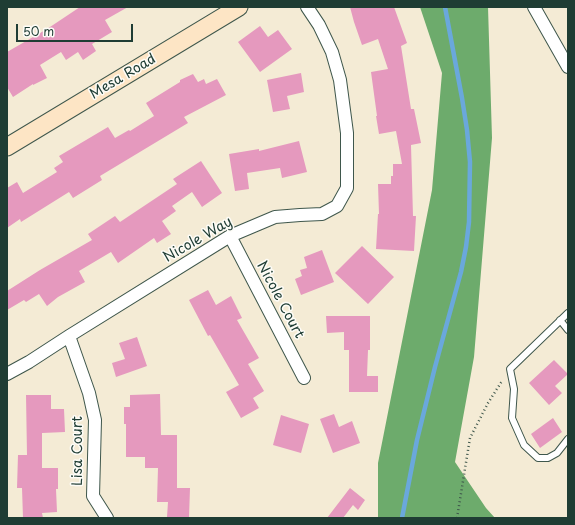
<!DOCTYPE html>
<html>
<head>
<meta charset="utf-8">
<style>
  body { margin:0 }
  #map { position:relative; width:575px; height:525px; overflow:hidden; background:#f4ebd5; font-family:"Playpen Sans",sans-serif }
  canvas { display:block }
  .frame { position:absolute; inset:0; border:8px solid #1f3d34; pointer-events:none }
  .scale { position:absolute; left:16px; top:24px; width:117px; height:18px; box-sizing:border-box; border:2px solid #1f3d34; border-top:0; padding-left:5px; font-size:12px; line-height:14px; white-space:nowrap; color:#1f3d34; -webkit-text-stroke:3px #fdfcf7; paint-order:stroke }
</style>
</head>
<body>
<div id="map">
<canvas width="575" height="525"></canvas>
<div class="frame"></div>
<div class="scale">50 m</div>
</div>
<script>
const ctx = document.querySelector('canvas').getContext('2d');
ctx.lineJoin = 'round';
function fillPath(path, color) { ctx.fillStyle = color; ctx.fill(path, 'evenodd'); }
const shape = rows => new Path2D(rows.map(r => 'M' + r).join(''));
function stroke(path, color, width, dash) { ctx.strokeStyle = color; ctx.lineWidth = width; ctx.lineCap = dash ? 'butt' : 'round'; ctx.setLineDash(dash || []); ctx.stroke(path); }
function write(font, color, halo, rows, align = 'center') {
  ctx.font = font + ' "Playpen Sans",sans-serif'; ctx.lineWidth = 3; ctx.setLineDash([]); ctx.textBaseline = 'middle'; ctx.strokeStyle = halo; ctx.fillStyle = color; for (const [text, x, y, turn = 0] of rows) {
    ctx.save(); ctx.translate(x, y); ctx.rotate((+turn || 0) * Math.PI / 180); ctx.textAlign = isNaN(turn) ? turn : align; if (halo) ctx.strokeText(text, 0, 0); ctx.fillText(text, 0, 0); ctx.restore();
  }
}
fillPath(shape([
  [420,7,488,7,492,138,474,357,455,462,486,508,495,518,378,518,378,463,432,190,442,73]
]), '#6dab6c');
stroke(shape([
  [402,518,417,440,435,367,461,272,466,247,469,222,470,162,467,130,462,98,445,7]
]), '#6aa8dc', 4.5);
fillPath(shape([
  [80,7,128,7,105,20,112,32,92,44,96,51,83,60,78,52,66,60,61,52,40,65,47,78,33,85,33,84,13,97,7,87,7,52,47,29],
  [350,7,394,7,407,43,401,46,411,109,414,109,421,143,411,145,413,216,416,216,414,251,376,249,378,214,379,214,378,184,391,184,391,176,393,176,393,164,402,164,396,131,379,134,376,116,377,116,371,72,388,69,378,39,362,45,354,22],
  [260,26,268,37,278,30,292,49,260,72,238,42],
  [301,73,304,92,287,96,290,109,273,112,267,80],
  [193,74,198,82,204,79,206,84,217,79,226,95,184,117,188,123,100,176,102,180,73,198,69,192,21,222,20,219,7,228,7,188,17,182,23,193,57,172,54,168,63,162,59,156,108,127,115,138,129,130,130,131,154,116,146,103,180,82,180,80],
  [299,141,307,172,282,178,280,168,247,173,249,189,235,191,229,154,259,149,259,151],
  [201,161,222,193,202,207,192,192,172,206,176,211,162,221,171,234,157,243,154,238,118,263,111,252,79,271,85,282,58,297,47,306,39,294,26,302,24,300,7,310,7,291,40,270,92,240,88,234,115,216,120,222,177,184,173,179],
  [362,246,394,277,368,304,335,273],
  [322,250,334,282,301,295,295,279,302,276,300,270,307,268,304,257],
  [208,290,216,305,231,296,242,318,237,320,259,358,248,364,264,391,253,398,259,408,241,418,226,392,239,385,210,335,208,336,189,300],
  [326,316,370,316,370,350,368,350,367,376,378,376,378,392,349,392,349,350,344,350,344,332,327,333],
  [137,337,147,366,116,377,112,363,125,359,119,343],
  [554,360,568,374,555,386,562,393,549,405,529,383],
  [160,394,161,435,177,435,177,488,190,488,189,518,167,517,168,502,157,502,158,468,145,468,145,457,126,457,126,424,124,424,124,407,130,407,130,395],
  [26,395,51,395,51,409,64,409,65,432,42,433,42,468,58,468,58,489,56,489,57,512,42,513,43,518,23,518,22,488,17,488,18,455,27,455],
  [334,414,339,427,352,421,360,443,333,453,320,419],
  [281,415,309,424,301,453,273,445],
  [553,418,562,432,540,448,531,434],
  [350,488,365,500,358,510,353,505,343,518,327,518]
]), '#e599be');
const lane = shape([
  [568,313,510,369,514,389,512,418,524,445,538,458,548,458,557,453,568,439],
  [560,320,568,330]
]);
const street = shape([
  [534,7,568,67],
  [230,236,304,378],
  [69,336,89,393,95,420,93,496,107,518],
  [7,374,29,362,69,336,230,236,275,217,300,215,322,214,337,206,347,188,347,133,340,80,332,52,319,25,307,7]
]);
const secondary = shape([
  [7,147,239,7]
]);
stroke(lane, '#3f574c', 8);
stroke(street, '#3f574c', 14);
stroke(secondary, '#3f574c', 19);
stroke(shape([
  [457,518,470,438,488,403,502,381]
]), '#3f574c', 2.5, [1, 3]);
stroke(lane, '#fff', 6);
stroke(street, '#fff', 12);
stroke(secondary, '#fde5c5', 17);
write('14px', '#1f3d34', '#fdfcf7', [
  ["Mesa Road",123,77,-31],
  ["Nicole Way",198,240,-30],
  ["Nicole Court",280,300,62],
  ["Lisa Court",78,451,-90]
]);
</script>
</body>
</html>
